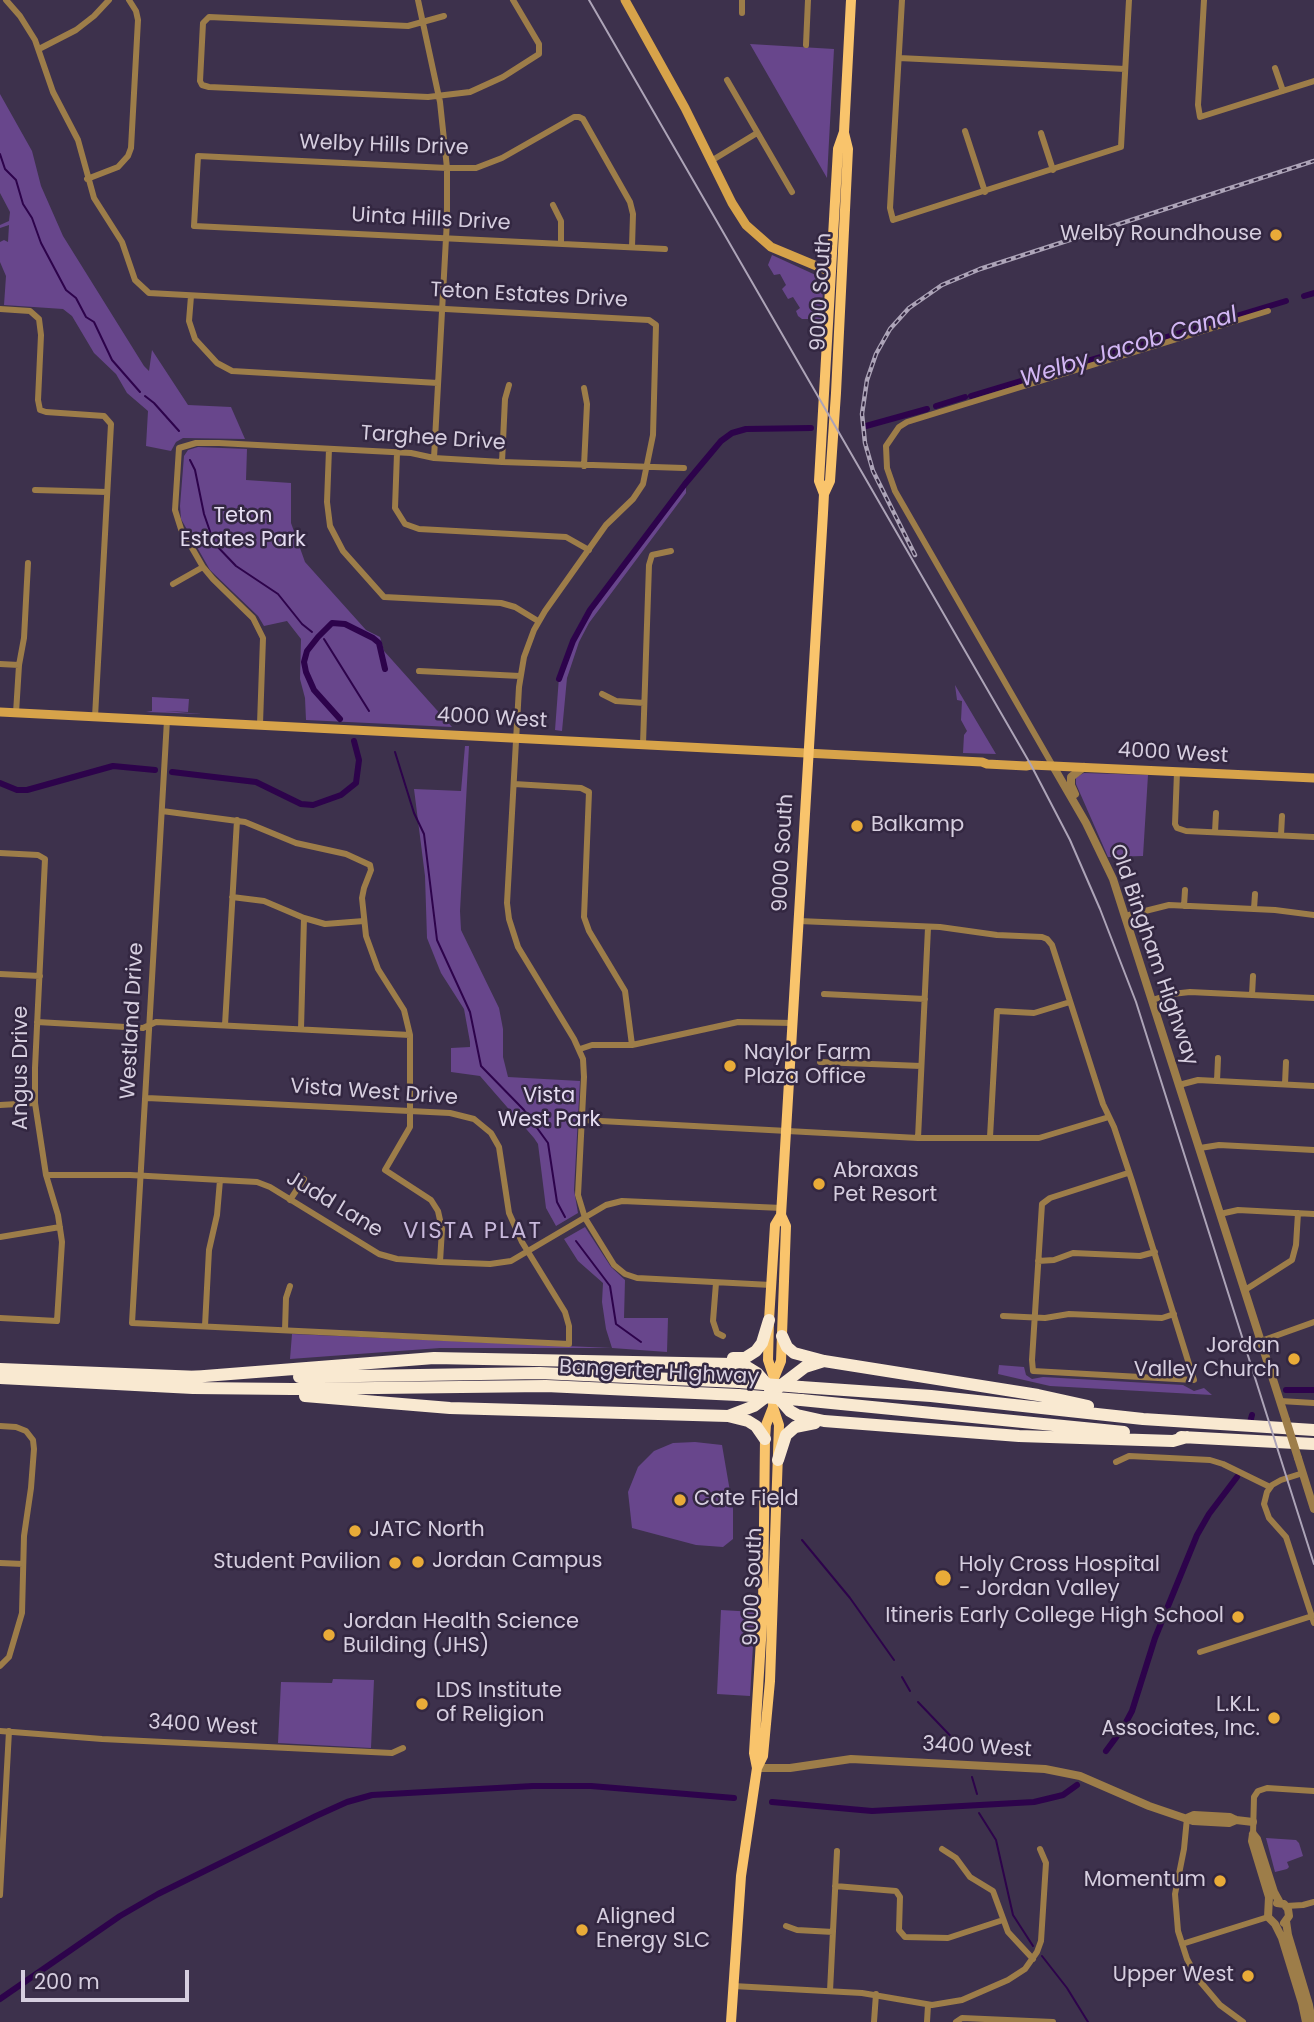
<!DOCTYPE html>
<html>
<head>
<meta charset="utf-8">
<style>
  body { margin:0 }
  #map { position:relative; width:1314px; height:2022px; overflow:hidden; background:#3d314c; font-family:Poppins,sans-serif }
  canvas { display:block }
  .scale { position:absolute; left:21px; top:1970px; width:168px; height:32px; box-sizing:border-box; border:4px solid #d6cedf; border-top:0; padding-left:9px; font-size:21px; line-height:24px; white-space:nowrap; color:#d6cedf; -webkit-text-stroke:5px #332741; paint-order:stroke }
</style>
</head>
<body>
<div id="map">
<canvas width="1314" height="2022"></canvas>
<div class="scale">200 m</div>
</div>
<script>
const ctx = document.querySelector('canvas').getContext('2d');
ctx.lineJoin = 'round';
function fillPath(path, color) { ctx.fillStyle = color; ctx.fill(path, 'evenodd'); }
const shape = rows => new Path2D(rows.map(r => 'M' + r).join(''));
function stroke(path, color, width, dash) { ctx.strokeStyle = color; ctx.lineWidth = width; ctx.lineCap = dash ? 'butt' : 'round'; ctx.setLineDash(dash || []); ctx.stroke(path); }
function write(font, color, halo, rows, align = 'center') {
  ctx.font = font + ' Poppins,sans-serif'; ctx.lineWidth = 5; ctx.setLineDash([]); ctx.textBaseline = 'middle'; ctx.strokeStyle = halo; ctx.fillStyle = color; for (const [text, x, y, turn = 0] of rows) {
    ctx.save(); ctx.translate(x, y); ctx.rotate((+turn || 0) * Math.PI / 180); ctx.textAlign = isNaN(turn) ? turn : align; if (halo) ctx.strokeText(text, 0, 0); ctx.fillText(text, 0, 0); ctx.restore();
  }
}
fillPath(shape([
  [750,44,834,49,827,178],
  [0,94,32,151,41,186,63,236,144,366,149,371,152,350,188,405,231,407,245,439,183,438,176,442,171,451,146,446,148,411,127,393,116,374,94,353,72,316,63,309,4,305,6,276,0,262,0,242,4,240,8,242,9,225,0,228,0,225,9,221,10,212,0,193],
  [772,255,820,277,823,283,822,319,802,319,798,316,796,311,800,308,793,297,788,299,782,289,786,285,780,274,774,275,768,265],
  [198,447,247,449,246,480,291,483,291,523,305,562,366,630,380,637,384,651,452,727,306,720,305,698,300,679,301,639,287,621,264,626,258,616,210,570,181,519,180,506,184,456,188,450],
  [686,480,686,493,589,623,579,642,567,678,562,731,555,730,559,677,571,640,582,619],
  [955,685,996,754,963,753,964,735,967,731,961,720,962,701,957,700],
  [152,697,189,699,188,712,165,711,202,714,146,712,152,711],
  [465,746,469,746,460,911,461,930,499,1008,503,1029,503,1057,508,1077,580,1081,574,1190,578,1213,556,1226,546,1208,538,1144,534,1138,480,1076,451,1072,451,1048,470,1047,470,1042,464,1009,441,973,427,938,425,876,414,789,461,791],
  [1084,773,1148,775,1143,856,1108,857,1076,784,1076,777],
  [585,1227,611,1267,625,1280,624,1318,668,1318,667,1352,612,1348,440,1348,290,1359,292,1334,612,1348,606,1329,602,1302,603,1283,578,1261,564,1239],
  [999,1365,1024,1367,1026,1375,1032,1379,1043,1377,1183,1385,1194,1391,1204,1388,1212,1395,1050,1386,998,1374],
  [695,1442,722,1445,733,1509,733,1539,723,1547,696,1545,632,1528,628,1492,638,1467,654,1451,673,1443],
  [721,1610,755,1612,750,1696,717,1694],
  [333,1679,374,1680,371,1748,278,1743,281,1682,332,1683],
  [1266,1838,1296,1840,1299,1843,1303,1856,1287,1862,1289,1867,1287,1869,1275,1872]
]), '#68468c');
stroke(shape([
  [0,154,5,169,16,180,23,204,32,218,41,243,66,290,76,298,86,317,94,322,112,360,140,392],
  [145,396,154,403,179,431],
  [190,460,195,470,204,514,214,543,236,566,278,594,302,624,312,632],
  [324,639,369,711],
  [395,752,414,813,424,834,437,940,470,1012,481,1066,524,1110,548,1143,557,1202,565,1217],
  [576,1241,610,1286,616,1324,641,1342],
  [802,1540,850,1598,894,1660],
  [902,1677,910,1691],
  [918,1702,962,1748,964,1753],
  [972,1777,977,1794],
  [979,1813,996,1840,1013,1915,1033,1946],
  [1042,1956,1067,1988,1088,2022]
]), '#2d034b', 2);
stroke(shape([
  [1304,296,1314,293],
  [971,396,1286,301],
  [936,406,965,397],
  [866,426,927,409],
  [559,679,573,641,590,610,685,484,721,441,732,433,746,429,811,428],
  [340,719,314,690,306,672,304,662,307,651,318,637,332,623,345,624,373,638,379,643,385,669],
  [172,772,256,782,301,804,313,805,341,795,356,783,359,760,354,741],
  [0,783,17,790,27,790,113,766,155,770],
  [1286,1390,1314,1390],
  [1249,1426,1252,1415],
  [1106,1751,1123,1728,1132,1711,1155,1638,1197,1535,1209,1514,1237,1477],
  [772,1802,872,1811,1034,1802,1063,1795,1077,1785],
  [0,1999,120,1916,158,1894,316,1816,347,1802,372,1795,533,1786,591,1786,734,1798]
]), '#2d034b', 6);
stroke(shape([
  [6,0,20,16,35,40,53,92,78,140,94,198,122,242,135,280,149,293,649,320,656,325,653,435,643,484,633,499,606,525,545,611,534,630,524,657,519,687,507,903,509,919,518,947,574,1039,583,1059,584,1077,578,1195,585,1218,614,1265,625,1274,637,1278,771,1285],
  [418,0,440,102,447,168,447,220,434,458],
  [902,0,890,208,893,220,1121,147,1129,0],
  [1204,0,1198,105,1200,117,1314,81],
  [742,13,742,0],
  [444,16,408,26,209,17,203,23,200,81,202,85,209,87,428,97,470,92,503,77,539,54,539,44,513,0],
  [806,45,808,0],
  [39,49,76,30,94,16,109,0],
  [899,58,1125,69],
  [1275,68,1283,91],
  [727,80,792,192],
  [965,131,985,192],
  [1041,133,1053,170],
  [711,161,757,133],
  [87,179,118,167,128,156,131,148,138,20,136,11,129,0],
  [553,205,561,221,561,244],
  [632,247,633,214,630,202,583,119,579,117,574,117,502,158,476,168,447,168,198,156,194,226,665,249],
  [191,296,189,321,195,339,217,363,232,371,438,383],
  [0,309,30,311,39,319,41,335,38,400,40,410,46,412,104,416,111,424,95,717],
  [329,449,327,502,330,526,343,551,384,597,501,603,515,607,538,621],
  [397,453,395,508,405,524,419,529,566,537,589,550],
  [502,462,505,399,509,385],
  [584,466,587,404,584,388],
  [35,490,107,492],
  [173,584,203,567],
  [0,664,19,665],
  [419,671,520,676],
  [602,694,616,701,644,703],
  [16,713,19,665,24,638,28,563],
  [260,724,263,638,253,618,213,579,203,567,181,529,175,510,179,448,196,443,219,443,411,453,434,458,502,462,684,468],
  [643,744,649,565,652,555,671,551],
  [1053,766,895,491,887,468,886,446,899,427,907,422,1268,311],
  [1177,772,1175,824,1177,828,1186,831,1314,837],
  [514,784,581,788,589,792,584,917,589,931,625,991,632,1045],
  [162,811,245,822,296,843,346,854,370,865,371,870,364,888,362,898,366,936,378,969,404,1010,410,1035,410,1127,385,1170,431,1200,438,1211,442,1229,440,1262],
  [1215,832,1216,813],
  [1281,835,1282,816],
  [0,853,38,855,45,859,35,1068,35,1103,46,1175,58,1215,62,1242,57,1321,0,1318],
  [232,897,264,901,304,918,325,924,364,921],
  [1184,906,1185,890],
  [1254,909,1255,894],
  [1125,916,1169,905,1275,910,1314,915],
  [799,921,940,927,997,935,1042,937,1047,939,1052,945,1103,1104,1114,1127,1132,1181,1194,1380,1033,1371,1032,1360,1042,1204,1050,1198,1128,1173],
  [0,974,40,976],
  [824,994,925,999],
  [1252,995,1253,976],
  [1152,1000,1172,994,1190,992,1314,998],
  [37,1022,143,1028,156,1022,410,1035],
  [225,1025,237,820],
  [301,1029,304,918],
  [580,1049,592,1045,632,1045,738,1022,793,1023],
  [820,1062,921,1066],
  [1217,1081,1218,1058],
  [1285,1084,1286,1062],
  [1179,1085,1198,1080,1314,1086],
  [147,1098,450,1113,474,1119,491,1133,499,1147,509,1213,522,1242,565,1312,569,1326,569,1344,132,1323,167,720],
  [0,1105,35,1103],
  [582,1120,918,1138,1039,1138,1109,1117],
  [990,1137,997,1011,1034,1013,1070,1002],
  [918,1138,928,928],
  [1200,1148,1219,1145,1314,1150],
  [46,1175,130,1175,257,1182,270,1187,379,1254,397,1259,440,1262,490,1264,511,1261,606,1205,622,1201,782,1208],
  [290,1200,304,1179],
  [1220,1214,1238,1210,1314,1214],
  [0,1237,60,1227],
  [1038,1261,1054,1260,1073,1253,1140,1256,1155,1252],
  [716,1283,713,1321,717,1333,723,1336],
  [1245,1290,1292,1260,1296,1245,1298,1213],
  [1003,1316,1045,1318,1069,1314,1162,1318,1174,1314],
  [205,1326,209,1250,217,1215,220,1180],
  [285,1330,286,1298,290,1286],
  [1261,1341,1314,1322],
  [1280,1401,1314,1403],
  [0,1426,16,1427,26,1431,33,1440,34,1449,31,1488,24,1536,22,1613,9,1657,0,1666],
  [1116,1462,1129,1456,1210,1460,1223,1464,1270,1487],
  [1303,1473,1281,1480,1272,1485,1267,1492,1264,1504,1269,1518,1286,1537,1314,1623],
  [0,1563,23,1564],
  [1200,1652,1312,1616],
  [0,1731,102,1739,371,1752,392,1753,403,1748],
  [1187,1818,1184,1849,1175,1894,1178,1931,1187,1959,1198,1979,1220,2005,1243,2022],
  [1253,1834,1254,1797,1258,1791,1267,1788,1314,1791],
  [942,1849,956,1858,970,1877,993,1891,1008,1932,1033,1959],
  [835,1886,896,1891,900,1897,899,1930,905,1937,948,1938,1003,1920],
  [0,1895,9,1731],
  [1286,1906,1303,1905,1314,1902],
  [786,1926,797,1930,833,1932],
  [1182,1944,1268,1917],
  [733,1986,862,1993,932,2005,962,2000,1008,1980,1025,1969,1037,1952,1041,1941,1046,1863,1040,1849],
  [830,1991,837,1851],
  [874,2022,876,1994],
  [927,2022,928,2005],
  [956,2022,962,2018,1053,2022]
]), '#9d7d49', 6);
stroke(shape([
  [1053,766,1086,823,1113,879,1286,1420],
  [1075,794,1071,785,1071,777,1084,767],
  [1298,1458,1314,1509],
  [757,1768,790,1768,851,1759,1045,1769,1080,1776,1149,1806,1193,1821,1229,1823,1236,1820],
  [1187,1818,1194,1815,1230,1817,1236,1820,1253,1822],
  [1253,1834,1252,1841,1269,1897,1268,1917,1275,1924,1282,1938,1302,2003,1306,2022],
  [1253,1834,1257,1839,1274,1892,1280,1903],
  [1277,1903,1284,1904,1288,1909,1289,1916,1284,1923],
  [1286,1921,1288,1935,1309,2005,1312,2022]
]), '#9d7d49', 8);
stroke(shape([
  [625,0,685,108,732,203,746,225,771,247,831,272],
  [0,712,982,762,987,764,1026,766,1031,765,1314,778]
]), '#d7a34a', 9);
stroke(shape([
  [824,494,830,481,836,393,848,149,844,133],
  [774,1378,768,1360,769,1320,775,1225,781,1215],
  [757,1768,754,1753,763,1608,765,1439,766,1425,773,1407],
  [731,2022,741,1876,757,1768,763,1756,770,1681,779,1425,773,1407,774,1378,781,1361,784,1281,786,1226,781,1215,823,513,824,494,819,481,838,149,844,132,851,0]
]), '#f9c46c', 10);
stroke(shape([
  [782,1336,787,1347,794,1353,824,1361,1038,1395,1088,1406],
  [733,1358,745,1358,756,1351,762,1343,769,1320],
  [0,1369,200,1377],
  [192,1377,434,1358,733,1364,744,1365,757,1373,790,1411,797,1415,824,1421,1019,1436,1173,1441,1187,1437],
  [299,1377,540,1373,739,1382],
  [0,1378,193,1388,292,1389,546,1386,738,1395],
  [801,1387,931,1396,1143,1419,1314,1430],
  [305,1396,450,1408,728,1416,748,1421,756,1426,765,1439],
  [801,1400,1124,1432],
  [728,1416,754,1406,805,1367,824,1361],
  [1181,1437,1314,1444],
  [778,1460,786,1435,795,1427,815,1423]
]), '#f9e9d1', 12);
stroke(shape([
  [589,0,1031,765,1070,840,1100,909,1136,1002,1314,1564]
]), '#ada4b8', 2);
const rail = shape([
  [915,555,873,471,865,443,862,414,867,380,876,354,890,329,909,308,942,285,980,269,1314,161]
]);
stroke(rail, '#ada4b8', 4.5);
stroke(rail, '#332741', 2, [5]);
stroke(shape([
  [1286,1420,1298,1458]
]), '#9d7d49', 8);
stroke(shape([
  [739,1382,801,1387],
  [738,1395,801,1400]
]), '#f9e9d1', 12);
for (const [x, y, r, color] of [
  [1276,235,7,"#e9ab38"],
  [857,826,7,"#e9ab38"],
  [730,1066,7,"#e9ab38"],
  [819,1184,7,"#e9ab38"],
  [1294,1359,7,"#e9ab38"],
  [680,1500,7,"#e9ab38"],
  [355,1531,7,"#e9ab38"],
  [418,1562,7,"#e9ab38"],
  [395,1563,7,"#e9ab38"],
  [943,1578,9,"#e9ab38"],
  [1238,1617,7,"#e9ab38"],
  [329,1635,7,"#e9ab38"],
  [422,1704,7,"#e9ab38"],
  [1274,1718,7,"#e9ab38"],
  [1220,1881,7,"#e9ab38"],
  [582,1930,7,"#e9ab38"],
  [1248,1976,7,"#e9ab38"]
]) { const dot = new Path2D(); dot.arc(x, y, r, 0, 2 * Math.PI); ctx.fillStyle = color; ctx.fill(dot); stroke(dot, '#332741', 2.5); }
write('21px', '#d6cedf', '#332741', [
  ["Welby Hills Drive",384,146,2],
  ["Uinta Hills Drive",431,220,3],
  ["9000 South",822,292,-87],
  ["Teton Estates Drive",529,296,3],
  ["Targhee Drive",433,439,4],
  ["4000 West",492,719,3],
  ["4000 West",1173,754,3],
  ["9000 South",784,853,-87],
  ["Old Bingham Highway",1153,955,71],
  ["Westland Drive",133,1021,-87],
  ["Angus Drive",22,1068,-90],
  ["Vista West Drive",374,1093,4],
  ["Judd Lane",334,1205,31],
  ["Bangerter Highway",659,1373,3],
  ["9000 South",754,1587,-88],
  ["3400 West",203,1726,3],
  ["3400 West",977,1748,3]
]);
write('21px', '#d6cedf', '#332741', [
  ["Welby Roundhouse",1262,235,"right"],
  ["Balkamp",871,826],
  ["Naylor Farm",744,1054],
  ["Plaza Office",744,1078],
  ["Abraxas",833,1172],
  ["Pet Resort",833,1196],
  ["Jordan",1280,1347,"right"],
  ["Valley Church",1280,1371,"right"],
  ["Cate Field",694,1500],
  ["JATC North",369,1531],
  ["Jordan Campus",432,1562],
  ["Student Pavilion",381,1563,"right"],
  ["Holy Cross Hospital",959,1566],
  ["- Jordan Valley",959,1590],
  ["Itineris Early College High School",1224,1617,"right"],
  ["Jordan Health Science",343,1623],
  ["Building (JHS)",343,1647],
  ["LDS Institute",436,1692],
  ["of Religion",436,1716],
  ["L.K.L.",1260,1706,"right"],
  ["Associates, Inc.",1260,1730,"right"],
  ["Momentum",1206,1881,"right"],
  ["Aligned",596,1918],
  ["Energy SLC",596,1942],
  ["Upper West",1234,1976,"right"]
], 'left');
write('21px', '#e5dcf1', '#332741', [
  ["Teton",243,517],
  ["Estates Park",243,541],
  ["Vista",549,1097],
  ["West Park",549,1121]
]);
write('italic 23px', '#d3b7f5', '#332741', [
  ["Welby Jacob Canal",1129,348,-17]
]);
ctx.letterSpacing = '2px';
write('23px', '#c8b9db', '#332741', [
  ["VISTA PLAT",473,1232]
]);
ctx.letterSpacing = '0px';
</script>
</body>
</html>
